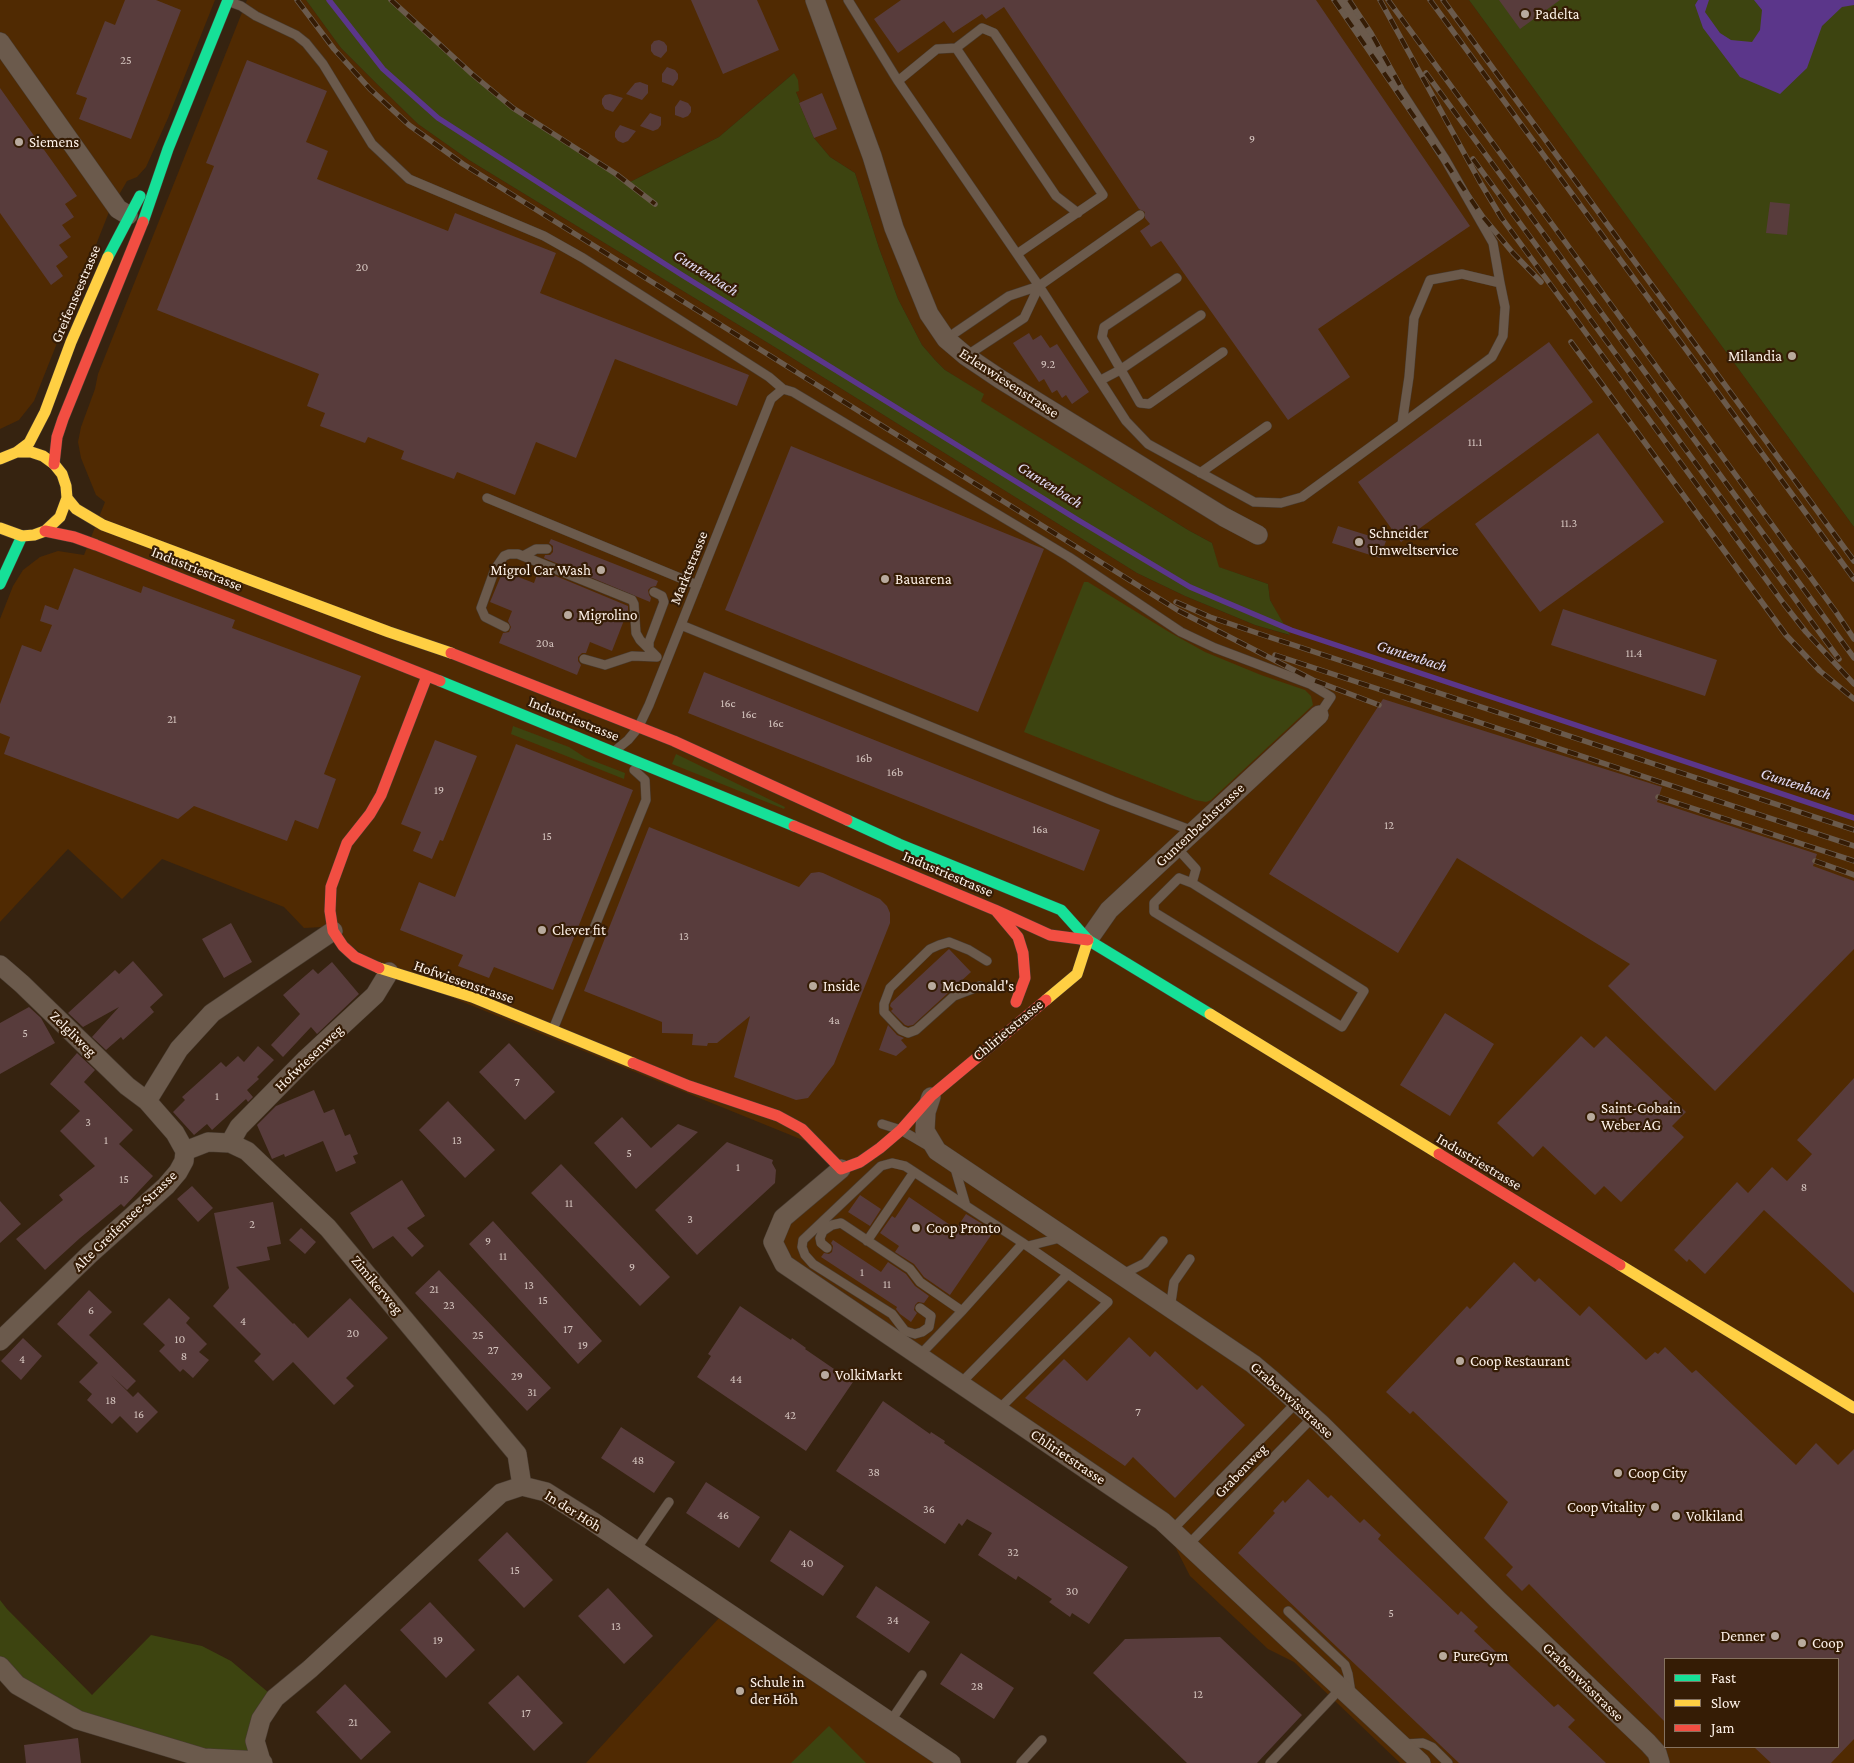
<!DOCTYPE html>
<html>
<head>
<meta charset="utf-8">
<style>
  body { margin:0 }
  #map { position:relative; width:1854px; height:1763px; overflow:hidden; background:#362310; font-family:"Crimson Pro",serif }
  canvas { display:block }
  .legend { position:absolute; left:1664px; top:1658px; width:175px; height:90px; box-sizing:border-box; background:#351c05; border:1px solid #857260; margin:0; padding:6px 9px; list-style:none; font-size:15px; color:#fef2e9 }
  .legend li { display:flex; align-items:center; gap:10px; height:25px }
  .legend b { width:25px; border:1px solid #857260 }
</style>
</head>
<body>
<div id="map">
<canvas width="1854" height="1763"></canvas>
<ul class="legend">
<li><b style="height:6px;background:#16e098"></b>Fast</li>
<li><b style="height:6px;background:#ffcf43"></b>Slow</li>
<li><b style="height:6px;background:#f24e42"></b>Jam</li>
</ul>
</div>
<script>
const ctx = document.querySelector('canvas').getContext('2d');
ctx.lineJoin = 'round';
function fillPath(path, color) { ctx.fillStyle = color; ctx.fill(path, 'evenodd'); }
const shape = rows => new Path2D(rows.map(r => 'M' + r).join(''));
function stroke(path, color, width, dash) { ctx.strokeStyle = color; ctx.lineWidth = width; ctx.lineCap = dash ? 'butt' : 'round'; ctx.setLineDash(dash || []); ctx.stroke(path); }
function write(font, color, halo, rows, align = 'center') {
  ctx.font = font + ' "Crimson Pro",serif'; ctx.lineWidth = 4.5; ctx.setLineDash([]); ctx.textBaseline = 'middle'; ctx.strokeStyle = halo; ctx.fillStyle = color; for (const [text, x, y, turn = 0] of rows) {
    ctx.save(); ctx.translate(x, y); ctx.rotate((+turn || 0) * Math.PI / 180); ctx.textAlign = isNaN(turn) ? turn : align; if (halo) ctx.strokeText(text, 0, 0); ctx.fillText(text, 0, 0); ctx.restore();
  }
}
fillPath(shape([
  [0,0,215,0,168,118,146,167,137,177,127,181,109,212,34,401,19,420,0,429],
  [247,0,306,0,341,48,378,85,418,124,469,160,773,346,1137,573,1185,596,1255,625,1289,635,1270,600,1268,584,1218,567,1212,543,1188,530,980,401,983,394,945,370,935,360,922,345,898,299,879,248,855,173,830,157,814,138,799,103,800,102,796,92,794,73,719,137,628,183,513,108,472,74,391,0,1469,0,1854,527,1854,1763,1400,1763,1294,1662,1268,1649,1190,1576,1162,1521,784,1264,773,1242,840,1169,820,1147,389,972,323,927,304,928,284,907,162,859,122,899,68,849,0,922,0,619,13,586,23,570,40,557,58,551,84,555,105,502,96,495,81,458,78,442,81,427,95,389,98,374],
  [1665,1659,1838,1659,1838,1747,1665,1747],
  [719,1618,934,1763,586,1763]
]), '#502a02');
fillPath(shape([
  [306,0,391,0,472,74,513,108,628,183,719,137,794,73,798,80,799,91,796,92,800,102,799,103,814,138,830,157,855,173,879,248,898,299,922,345,935,360,945,370,984,394,981,401,1188,530,1212,543,1219,567,1268,584,1270,600,1290,635,1255,625,1185,596,1137,573,773,346,469,160,418,124,378,85,341,48],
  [1469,0,1854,0,1854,527,1604,185],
  [1084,582,1088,582,1169,632,1205,652,1261,675,1305,690,1311,696,1313,705,1211,800,1206,802,1195,800,1024,732],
  [513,726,569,747,586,758,625,773,624,779,511,734],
  [676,754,785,807,784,809,672,764],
  [0,1600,7,1609,92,1695,151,1635,202,1646,231,1661,275,1698,261,1719,261,1761,78,1720,0,1666],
  [829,1726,866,1763,791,1763]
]), '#3d4410');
fillPath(shape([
  [1698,0,1709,0,1705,12,1720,33,1731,40,1752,42,1760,30,1762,10,1754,0,1854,0,1854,5,1842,7,1822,26,1807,68,1780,94,1740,77,1703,28,1695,5]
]), '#5b368a');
stroke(shape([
  [329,0,383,69,438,118,682,275,1078,520,1190,587,1291,630,1854,818]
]), '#5b368a', 5.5);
fillPath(shape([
  [125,0,156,0,181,10,131,139,79,119,87,98,76,94,105,21,115,25],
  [691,0,757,0,779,50,723,74],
  [901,0,1316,0,1470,226,1318,329,1350,377,1288,420,1161,241,1151,247,1140,231,1150,224,1145,218,1145,212,1139,209,1004,7,986,19,982,14,953,33,944,21,898,53,874,19],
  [1499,0,1560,0,1520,29],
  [659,40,664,42,667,46,667,51,661,58,654,55,651,51,651,45,654,41],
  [247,60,327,91,306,142,328,151,317,179,448,231,455,213,556,253,540,293,749,375,737,406,615,359,576,458,536,442,515,495,457,472,454,479,401,459,404,451,368,437,365,443,320,426,325,413,307,406,319,374,157,310,214,166,206,163],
  [667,67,675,70,678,74,678,79,673,86,662,82,662,74],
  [640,82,648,85,648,93,642,100,626,94,635,83],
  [0,88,77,196,65,204,74,217,62,225,71,237,59,245,68,257,56,266,63,276,51,285,0,213],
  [822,93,837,129,814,138,799,103],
  [610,94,623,98,613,112,605,109,602,104,602,99,605,95],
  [680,100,688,103,691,107,691,112,688,116,683,118,675,115,675,107],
  [650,113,661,117,661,125,658,129,653,131,640,126],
  [620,125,636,131,628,141,623,143,618,141,615,137,615,132],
  [1770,202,1790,204,1787,235,1766,233],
  [1029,333,1033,340,1041,335,1050,348,1057,344,1089,392,1072,404,1066,395,1062,398,1057,390,1052,393,1044,379,1039,382,1013,343],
  [1549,342,1593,402,1401,542,1358,482],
  [1598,433,1664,522,1540,612,1475,524],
  [791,446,1044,549,978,712,725,610],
  [1338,526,1386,541,1380,558,1332,543],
  [551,539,658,581,656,586,651,587,648,590,649,595,651,598,650,602,544,558,545,555,550,555,553,552,553,546,549,543],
  [74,568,141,593,143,586,235,620,232,628,361,676,324,774,336,779,318,829,295,820,287,841,194,806,178,819,4,754,10,737,0,733,0,704,22,645,41,652,52,625,40,621,45,605,58,610],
  [539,569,628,606,628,610,612,651,590,642,586,653,582,653,578,657,578,661,581,665,577,675,499,643,503,633,509,632,511,627,508,621,512,611,490,602,503,571,534,583],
  [1563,609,1717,660,1705,696,1551,645],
  [704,672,1100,830,1084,871,688,713],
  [1383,699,1662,787,1657,802,1817,854,1813,866,1854,881,1854,949,1715,1091,1608,986,1630,964,1457,858,1398,953,1269,874],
  [435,740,477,756,443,841,440,840,432,859,413,851,421,832,401,824],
  [516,744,633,790,553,990,494,967,489,978,458,966,463,955,400,930,419,882,455,897],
  [649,827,799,887,811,873,819,872,823,873,880,899,887,906,890,913,890,923,834,1064,808,1098,796,1100,734,1077,750,1016,717,1043,708,1043,707,1046,692,1045,693,1034,662,1033,662,1022,584,991],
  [231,923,252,962,224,978,202,939],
  [949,949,971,972,913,1025,908,1026,905,1025,891,1011,893,1009,890,1006,891,1003],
  [133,961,163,995,150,1007,154,1012,123,1040,121,1037,106,1050,92,1037,119,1007,83,1027,68,1013,115,970,119,974],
  [332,962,359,994,317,1034,311,1027,283,1057,271,1045,300,1014,283,995,313,969,318,974],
  [29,1007,41,1018,55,1043,0,1074,0,1023],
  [1445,1013,1494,1044,1450,1116,1400,1085],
  [888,1025,897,1035,904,1038,901,1040,907,1047,896,1056,879,1050],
  [1581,1036,1594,1048,1606,1036,1686,1112,1672,1126,1684,1137,1621,1202,1604,1186,1595,1195,1543,1146,1533,1157,1497,1123],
  [509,1043,555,1092,525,1120,479,1072],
  [258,1046,274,1060,257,1077,259,1079,247,1090,253,1097,248,1102,246,1099,212,1130,207,1124,194,1135,173,1112,185,1100,182,1097,221,1062,226,1067,238,1056,244,1062],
  [77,1053,95,1070,84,1082,133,1130,119,1144,153,1176,124,1207,121,1204,80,1238,45,1270,16,1239,63,1200,59,1195,95,1166,60,1131,80,1111,50,1084],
  [1854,1078,1854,1293,1764,1210,1705,1274,1689,1259,1687,1262,1674,1250,1737,1182,1748,1193,1772,1167,1787,1181,1812,1154,1797,1140],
  [314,1090,324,1113,334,1109,345,1136,350,1134,358,1154,353,1156,356,1163,336,1172,323,1141,285,1157,284,1154,272,1159,257,1125,276,1106],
  [448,1101,495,1150,465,1178,419,1130],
  [622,1117,651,1148,678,1124,698,1132,636,1189,594,1143],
  [727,1142,773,1160,772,1163,776,1170,775,1183,697,1255,655,1210],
  [561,1164,670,1277,640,1306,531,1193],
  [402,1180,425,1216,407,1228,424,1246,412,1257,393,1236,373,1249,350,1213],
  [192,1186,213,1208,198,1222,177,1199],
  [860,1195,881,1209,870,1226,848,1212],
  [909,1197,956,1229,966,1214,994,1231,950,1295,924,1277,914,1264,895,1252,899,1246,880,1233,892,1216,895,1218],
  [0,1201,21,1224,0,1243],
  [273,1202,281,1244,267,1247,270,1260,236,1267,293,1324,294,1323,308,1338,350,1298,388,1338,346,1378,354,1386,334,1405,293,1362,273,1381,254,1361,261,1354,213,1306,229,1288,214,1213],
  [493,1221,602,1341,578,1364,469,1244],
  [301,1228,316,1242,305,1254,289,1240],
  [833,1240,881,1272,888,1262,906,1274,915,1286,929,1296,924,1303,918,1302,915,1305,914,1310,917,1313,911,1322,900,1314,896,1309,897,1307,821,1257,824,1253,829,1254,832,1252,833,1246,831,1243],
  [1514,1262,1535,1282,1539,1278,1580,1316,1589,1306,1646,1360,1655,1352,1658,1354,1665,1347,1692,1373,1696,1370,1796,1465,1816,1443,1838,1465,1854,1449,1854,1739,1831,1763,1771,1763,1754,1747,1838,1747,1838,1659,1665,1659,1665,1722,1529,1584,1522,1591,1506,1575,1513,1567,1484,1538,1508,1502,1413,1411,1410,1414,1386,1392,1467,1306,1470,1309],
  [439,1270,551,1388,527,1411,415,1293],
  [89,1290,112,1312,89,1335,136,1381,127,1390,111,1375,133,1397,138,1392,158,1412,137,1433,120,1416,112,1424,87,1400,92,1394,79,1382,98,1363,57,1324],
  [169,1298,190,1318,186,1323,207,1344,199,1352,209,1360,193,1378,183,1369,180,1372,159,1351,165,1345,143,1324],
  [740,1306,791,1340,792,1338,806,1348,805,1349,853,1382,806,1451,697,1377,711,1356,708,1354],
  [1129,1337,1150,1357,1155,1351,1197,1390,1202,1385,1245,1425,1175,1498,1133,1457,1125,1466,1025,1398,1064,1359,1087,1381],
  [23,1338,42,1356,21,1380,1,1361],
  [883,1401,930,1434,931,1432,945,1441,944,1443,1128,1567,1089,1624,1072,1613,1070,1617,1049,1602,1052,1599,1018,1576,1016,1580,978,1555,992,1533,967,1519,962,1526,959,1523,945,1544,836,1471],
  [621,1427,675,1462,654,1493,601,1458],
  [1308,1479,1328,1498,1331,1495,1360,1523,1364,1519,1381,1535,1378,1539,1458,1615,1461,1611,1478,1627,1474,1631,1554,1707,1558,1704,1575,1720,1568,1727,1606,1763,1459,1763,1238,1553,1275,1513,1273,1511,1283,1500,1285,1503],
  [706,1482,760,1517,739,1548,686,1513],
  [790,1530,844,1566,823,1596,770,1561],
  [507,1532,553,1580,524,1608,478,1560],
  [876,1586,930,1622,909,1653,856,1617],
  [608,1588,653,1636,624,1664,578,1616],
  [430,1602,475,1650,446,1678,400,1630],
  [1220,1637,1302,1715,1257,1763,1187,1763,1093,1673,1125,1639],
  [961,1653,1014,1688,994,1719,940,1684],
  [518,1675,563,1723,534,1751,488,1703],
  [345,1684,391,1732,361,1760,316,1712],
  [78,1738,81,1763,26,1763,24,1745]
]), '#583c3c');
const lane = shape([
  [848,0,898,81,1039,286,1126,421,1148,444,1254,502,1281,503,1302,497,1402,424,1492,357,1503,336,1505,307,1500,283,1462,274,1430,280,1414,318,1409,377,1402,424],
  [1342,0,1445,159,1493,243,1500,283],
  [230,2,241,6,256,16,296,35,306,43,323,64,372,144,409,179,544,236,583,258,769,377,783,389,793,392,1069,557,1181,632,1215,648,1310,684,1331,697,1319,715],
  [956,48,982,28,994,33,1103,195,1017,254],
  [898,81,937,49,956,48,1056,196,1078,213],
  [1177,278,1104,327,1102,337,1140,403,1149,404,1223,352],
  [946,339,1009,296,1039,286,1140,215],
  [966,356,1024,318,1039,286],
  [1101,380,1120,370,1201,315],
  [1200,473,1267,426],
  [487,498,697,585],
  [523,556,536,549,547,549],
  [681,625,1113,801,1193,831],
  [505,627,485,617,481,608,495,569,504,556,509,554,518,554,632,600,634,604,636,633,640,640,657,657,632,656,605,665,584,659],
  [649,650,649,642,664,602,662,596,654,592],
  [617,749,628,740,638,728,649,705,771,399,783,389],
  [1176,847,1196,869,1192,883],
  [1179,878,1192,883,1364,991,1342,1027,1154,912,1154,903,1179,878],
  [980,986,954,996,916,1030,908,1033,901,1030,884,1012,884,1004,890,988,930,949,939,945,949,942,969,950,987,961],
  [554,1027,646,800,645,780,634,770],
  [882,1124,901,1130,930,1147],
  [954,1165,966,1206],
  [867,1241,914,1172],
  [1028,1246,1064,1237],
  [827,1248,821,1243,820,1238,823,1231,832,1225,841,1223,910,1269,920,1282,962,1311],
  [1121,1275,1145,1263,1163,1241],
  [920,1308,931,1316,929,1327,922,1332,915,1334,905,1331,892,1314,813,1264,805,1255,802,1247,803,1240,881,1166,892,1163,905,1166,1023,1243],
  [1170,1309,1174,1282,1190,1259],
  [919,1356,962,1311,1023,1243,1108,1302,998,1410],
  [960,1384,1068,1274],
  [1172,1530,1297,1402],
  [1188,1545,1313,1417],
  [635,1551,669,1502],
  [1288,1611,1345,1665,1348,1674,1351,1693],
  [890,1722,922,1675],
  [1404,1744,1423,1743,1432,1747,1448,1763],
  [1021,1763,1042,1740],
  [1270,1763,1341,1688]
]);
const street = shape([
  [815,0,872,156,894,228,929,314,946,339,966,356,1000,379,1224,517,1258,535],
  [0,42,118,209,128,215],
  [1088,940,1109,910,1319,715],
  [0,965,22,984,127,1086,147,1101,175,1133,185,1151,184,1161,178,1172,166,1186,90,1254,0,1341],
  [931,1097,926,1112,925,1131,937,1151,1065,1237,1253,1364,1272,1380,1321,1424,1498,1600,1648,1743,1657,1753,1660,1763],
  [147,1101,179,1049,212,1013,333,931],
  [230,1143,239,1127,306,1059,375,995,389,972],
  [185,1151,208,1142,230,1143,247,1151,328,1228,517,1454,522,1486],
  [841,1169,783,1218,773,1242,784,1264,1162,1521,1421,1763],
  [0,1666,17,1685,78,1720,204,1758,261,1761,263,1763],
  [261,1761,255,1741,261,1719,275,1698,310,1669,501,1493,522,1486,546,1492,592,1521,951,1763]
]);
const fast = shape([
  [143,222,168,149,228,0],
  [108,257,140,196],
  [0,584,22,536],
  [440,681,794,826],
  [847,820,899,844,1061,910,1088,940,1210,1014]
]);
const slow = shape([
  [17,452,29,443,45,412,71,342,108,257],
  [0,459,17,452,31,452,43,456,54,464,62,474,66,486,67,498,60,517,45,531,34,535,22,536,0,528],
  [67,498,76,509,103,525,389,632,451,653],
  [379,968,472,997,633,1063],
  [1046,1000,1077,974,1088,940],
  [1210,1014,1439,1154],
  [1620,1265,1854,1408]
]);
const jam = shape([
  [54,464,57,437,63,419,143,222],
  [45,531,74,537,96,545,440,681],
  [451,653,674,741,847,820],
  [794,826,995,910,1050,935,1088,940],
  [997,912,1018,937,1023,953,1025,978,1016,1002],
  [379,968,355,957,343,946,333,931,330,911,331,887,347,843,370,814,381,795,427,676],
  [633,1063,689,1086,778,1116,802,1129,841,1169],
  [1439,1154,1620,1265],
  [841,1169,860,1162,880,1148,901,1130,931,1096,1046,1000]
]);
stroke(lane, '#493c31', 10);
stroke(street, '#493c31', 20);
stroke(fast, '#493c31', 12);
stroke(slow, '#493c31', 12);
stroke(jam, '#493c31', 12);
stroke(lane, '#6b5a4c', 9);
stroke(street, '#6b5a4c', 19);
stroke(fast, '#16e098', 11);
stroke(slow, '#ffcf43', 11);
stroke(jam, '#f24e42', 11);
const rail = shape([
  [297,0,334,49,370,89,409,125,463,164,1179,611,1313,680,1379,705],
  [391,0,472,74,513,108,616,174,655,204],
  [1334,0,1483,217,1513,253,1541,282],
  [1349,0,1371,33,1401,87],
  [1380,0,1480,182,1501,217,1784,604,1806,632,1854,684],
  [1388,0,1836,612,1854,639],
  [1430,0,1854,579],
  [1443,0,1854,561],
  [1426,73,1854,658],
  [1473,159,1839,659],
  [1571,342,1786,635,1820,671,1854,699],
  [1176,602,1210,617,1260,634,1854,830],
  [1275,655,1854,846],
  [1658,797,1854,861],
  [1815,861,1854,875]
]);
stroke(rail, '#6a5a4c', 5.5);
stroke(rail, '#351c05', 4, [11]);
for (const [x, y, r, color] of [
  [1525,14,5,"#b8aa9d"],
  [19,142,5,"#b8aa9d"],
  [1792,356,5,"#b8aa9d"],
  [1359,542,5,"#b8aa9d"],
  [601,570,5,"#b8aa9d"],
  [885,579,5,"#b8aa9d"],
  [568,615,5,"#b8aa9d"],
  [542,930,5,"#b8aa9d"],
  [813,986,5,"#b8aa9d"],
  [932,986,5,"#b8aa9d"],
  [1591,1117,5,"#b8aa9d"],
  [916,1228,5,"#b8aa9d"],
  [1460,1361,5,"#b8aa9d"],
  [825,1375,5,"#b8aa9d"],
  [1618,1473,5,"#b8aa9d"],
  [1655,1507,5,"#b8aa9d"],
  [1676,1516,5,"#b8aa9d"],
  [1775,1636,5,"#b8aa9d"],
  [1802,1643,5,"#b8aa9d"],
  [1443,1656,5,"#b8aa9d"],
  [740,1691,5,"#b8aa9d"]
]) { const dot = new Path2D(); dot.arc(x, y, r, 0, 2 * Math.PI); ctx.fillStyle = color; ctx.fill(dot); stroke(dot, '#351c05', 2); }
write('12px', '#d4c4be', null, [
  ["25",126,60],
  ["9",1252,139],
  ["20",362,267],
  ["9.2",1048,364],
  ["11.1",1475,442],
  ["11.3",1569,523],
  ["20a",545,643],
  ["11.4",1634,653],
  ["16c",728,703],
  ["16c",749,714],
  ["21",172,719],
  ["16c",776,723],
  ["16b",864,758],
  ["16b",895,772],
  ["19",439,790],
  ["12",1389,825],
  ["16a",1040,829],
  ["15",547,836],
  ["13",684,936],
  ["4a",834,1020],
  ["5",25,1033],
  ["7",517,1082],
  ["1",217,1096],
  ["3",88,1122],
  ["1",106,1140],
  ["13",457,1140],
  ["5",629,1153],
  ["1",738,1167],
  ["15",124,1179],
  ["8",1804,1187],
  ["11",569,1203],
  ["3",690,1219],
  ["2",252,1224],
  ["9",488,1241],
  ["11",503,1256],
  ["9",632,1267],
  ["1",862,1272],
  ["11",887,1284],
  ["13",529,1285],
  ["21",434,1289],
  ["15",543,1300],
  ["23",449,1305],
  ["6",91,1310],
  ["4",243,1321],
  ["17",568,1329],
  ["20",353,1333],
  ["25",478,1335],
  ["10",180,1339],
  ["19",583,1345],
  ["27",493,1350],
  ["8",184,1356],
  ["4",22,1359],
  ["29",517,1376],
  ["44",736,1379],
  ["31",532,1392],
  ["18",111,1400],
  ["7",1138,1412],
  ["16",139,1414],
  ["42",790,1415],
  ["48",638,1460],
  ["38",874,1472],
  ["36",929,1509],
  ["46",723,1515],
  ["32",1013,1552],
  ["40",807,1563],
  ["15",515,1570],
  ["30",1072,1591],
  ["5",1391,1613],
  ["34",893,1620],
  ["13",616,1626],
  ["19",438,1640],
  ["28",977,1686],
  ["12",1198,1694],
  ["17",526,1713],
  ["21",353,1722]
]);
write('15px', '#fef2e9', '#351c05', [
  ["Padelta",1535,14],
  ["Siemens",29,142],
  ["Milandia",1782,356,"right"],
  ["Schneider",1369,533],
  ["Umweltservice",1369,550],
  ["Migrol Car Wash",591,570,"right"],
  ["Bauarena",895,579],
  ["Migrolino",578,615],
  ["Clever fit",552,930],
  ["Inside",823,986],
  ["McDonald's",942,986],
  ["Saint-Gobain",1601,1108],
  ["Weber AG",1601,1125],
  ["Coop Pronto",926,1228],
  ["Coop Restaurant",1470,1361],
  ["VolkiMarkt",835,1375],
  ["Coop City",1628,1473],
  ["Coop Vitality",1645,1507,"right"],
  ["Volkiland",1686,1516],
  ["Denner",1765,1636,"right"],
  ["Coop",1812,1643],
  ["PureGym",1453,1656],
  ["Schule in",750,1682],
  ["der Höh",750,1699]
], 'left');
write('15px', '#fef2e9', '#351c05', [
  ["Greifenseestrasse",76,294,-67],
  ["Erlenwiesenstrasse",1009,383,33],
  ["Marktstrasse",689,568,-68],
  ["Industriestrasse",197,569,22],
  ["Industriestrasse",574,719,22],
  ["Guntenbachstrasse",1200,825,-43],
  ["Industriestrasse",948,874,23],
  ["Hofwiesenstrasse",464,982,19],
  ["Chlirietstrasse",1008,1030,-40],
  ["Zelgliweg",73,1034,44],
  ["Hofwiesenweg",309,1058,-44],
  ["Industriestrasse",1479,1162,31],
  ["Alte Greifensee-Strasse",125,1221,-44],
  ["Zimikerweg",377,1285,50],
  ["Grabenwisstrasse",1292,1400,42],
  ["Chlirietstrasse",1068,1457,34],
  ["Grabenweg",1241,1471,-46],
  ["In der Höh",573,1511,32],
  ["Grabenwisstrasse",1583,1682,44]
]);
write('italic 16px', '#e3dbf5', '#351c05', [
  ["Guntenbach",706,273,32],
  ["Guntenbach",1050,485,32],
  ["Guntenbach",1412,656,18],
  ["Guntenbach",1796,784,18]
]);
</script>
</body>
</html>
